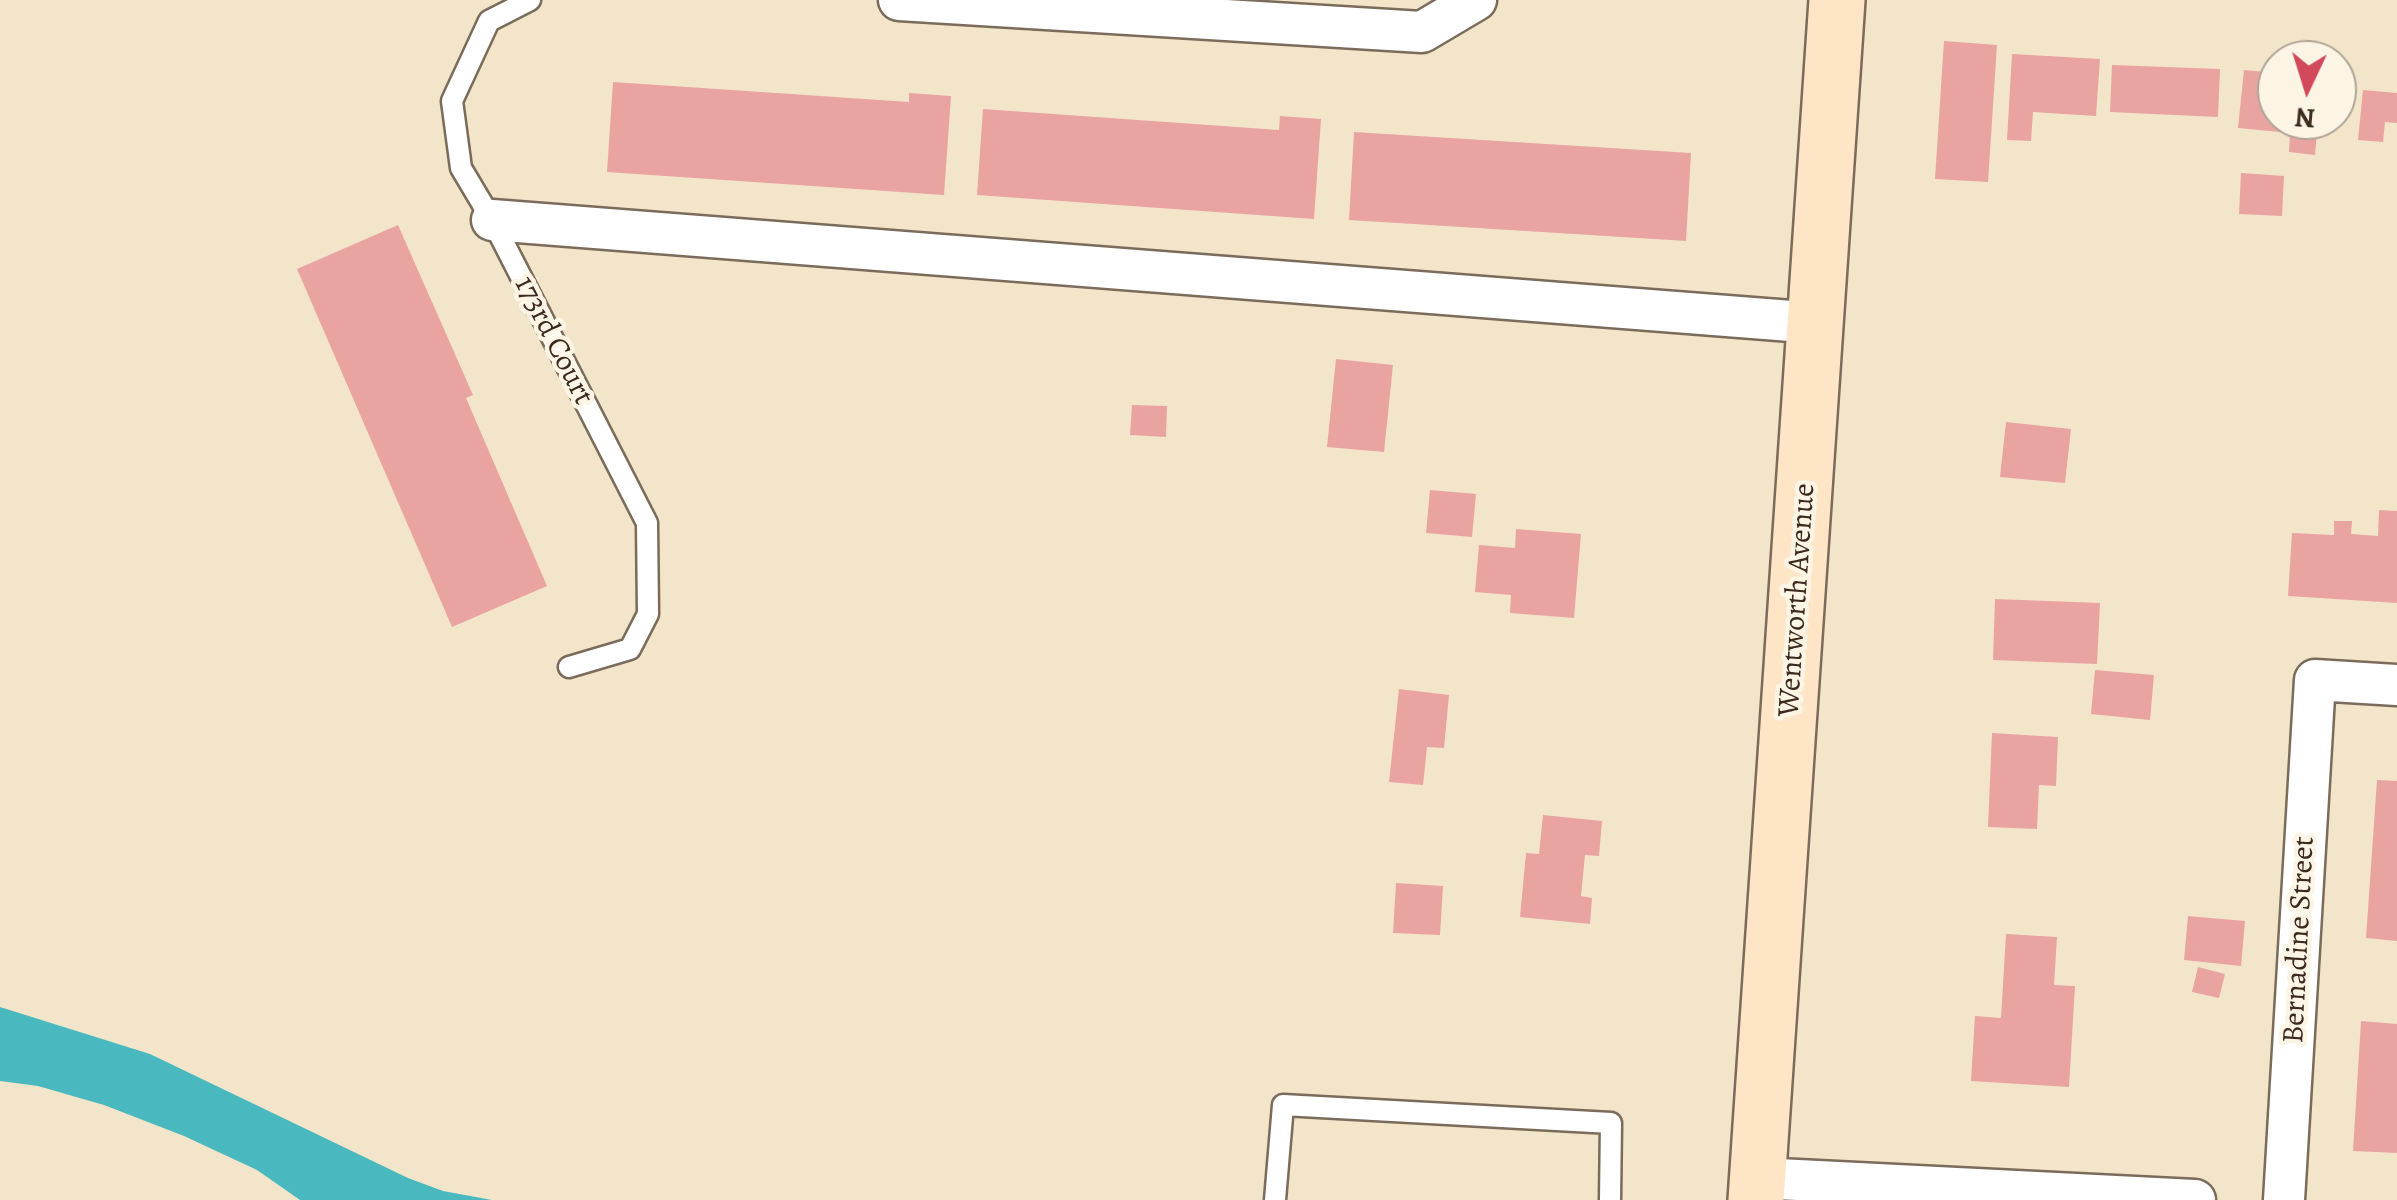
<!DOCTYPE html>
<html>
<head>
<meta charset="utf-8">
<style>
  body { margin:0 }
  #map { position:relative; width:2397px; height:1200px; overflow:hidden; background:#f3e5c9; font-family:Alegreya,serif }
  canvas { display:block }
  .north { position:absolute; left:2257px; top:40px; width:100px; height:100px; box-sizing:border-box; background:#fcf5e5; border:2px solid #afa495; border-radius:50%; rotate:184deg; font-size:28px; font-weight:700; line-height:40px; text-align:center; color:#3b2a1e }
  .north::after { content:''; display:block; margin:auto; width:35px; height:45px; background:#d1495b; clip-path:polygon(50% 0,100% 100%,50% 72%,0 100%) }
</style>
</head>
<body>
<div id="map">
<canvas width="2397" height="1200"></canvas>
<div class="north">N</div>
</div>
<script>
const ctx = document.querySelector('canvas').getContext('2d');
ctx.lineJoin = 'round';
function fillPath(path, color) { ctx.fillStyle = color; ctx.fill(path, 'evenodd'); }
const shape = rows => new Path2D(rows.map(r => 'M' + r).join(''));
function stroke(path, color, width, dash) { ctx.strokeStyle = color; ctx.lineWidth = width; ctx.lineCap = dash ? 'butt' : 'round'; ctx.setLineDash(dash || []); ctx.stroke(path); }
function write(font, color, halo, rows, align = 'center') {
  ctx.font = font + ' Alegreya,serif'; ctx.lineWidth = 9; ctx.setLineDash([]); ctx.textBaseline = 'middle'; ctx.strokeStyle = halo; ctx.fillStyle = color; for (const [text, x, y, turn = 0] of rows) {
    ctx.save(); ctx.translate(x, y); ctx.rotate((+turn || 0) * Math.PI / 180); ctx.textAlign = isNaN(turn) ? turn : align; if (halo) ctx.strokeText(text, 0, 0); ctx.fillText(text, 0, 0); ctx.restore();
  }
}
fillPath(shape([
  [0,1007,150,1054,408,1178,443,1191,492,1200,300,1200,257,1170,184,1136,104,1105,38,1086,0,1081]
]), '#4ab9bf');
fillPath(shape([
  [1944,41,1997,45,1988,182,1935,179],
  [2012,54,2100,59,2096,116,2033,112,2031,141,2007,140],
  [2112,65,2220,69,2218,117,2110,112],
  [2244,70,2277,73,2277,120,2318,120,2315,155,2289,152,2290,133,2238,128],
  [613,82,909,102,909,93,951,96,944,195,607,172],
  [2363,90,2397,93,2397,123,2385,122,2383,142,2358,140],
  [983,109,1279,130,1280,116,1321,119,1314,219,977,195],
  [1354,132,1691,153,1686,241,1349,220],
  [2241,173,2284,176,2282,216,2239,214],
  [398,225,473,395,466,398,547,586,452,627,297,269],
  [1336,359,1393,365,1384,452,1327,447],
  [1132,405,1167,406,1166,437,1130,435],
  [2006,422,2071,429,2065,483,2000,477],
  [1430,490,1476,494,1472,537,1426,533],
  [2379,510,2397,511,2397,603,2288,596,2292,533,2334,535,2334,521,2352,521,2351,534,2378,536],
  [1516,529,1581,534,1574,618,1510,613,1511,595,1475,592,1479,545,1515,548],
  [1995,599,2100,603,2097,664,1993,660],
  [2095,670,2154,675,2150,720,2091,714],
  [1399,689,1449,695,1444,748,1427,747,1423,785,1389,782],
  [1992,733,2058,737,2056,786,2039,785,2037,829,1988,827],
  [2377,780,2397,781,2397,941,2366,938],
  [1543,815,1602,821,1599,856,1585,855,1581,896,1592,898,1590,924,1520,917,1526,853,1539,854],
  [1396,883,1443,886,1440,935,1393,933],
  [2188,916,2245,921,2241,966,2184,960],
  [2006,934,2057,937,2054,985,2075,986,2069,1087,1971,1081,1975,1016,2001,1018],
  [2198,967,2225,974,2219,998,2192,992],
  [2361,1021,2397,1024,2397,1153,2353,1151]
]), '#e9a4a2');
const lane = shape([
  [530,0,489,21,452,101,461,168,492,220,647,523,648,614,630,649,569,667],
  [1275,1200,1283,1105,1611,1123,1610,1200]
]);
const street = shape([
  [899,0,1422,32,1476,0],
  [492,220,1817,323],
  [1758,1178,2195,1200],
  [2284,1200,2315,680,2397,685]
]);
const secondary = shape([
  [1756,1200,1837,0]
]);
stroke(lane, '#7b6b5a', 25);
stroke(street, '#7b6b5a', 45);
stroke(secondary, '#7b6b5a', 60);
stroke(lane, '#fff', 20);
stroke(street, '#fff', 40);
stroke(secondary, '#fde5c5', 55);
write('30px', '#3b2a1e', '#fcf5e5', [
  ["173rd Court",553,341,63],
  ["Wentworth Avenue",1798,600,-86],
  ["Bernadine Street",2300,940,-87]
]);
</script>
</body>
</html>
